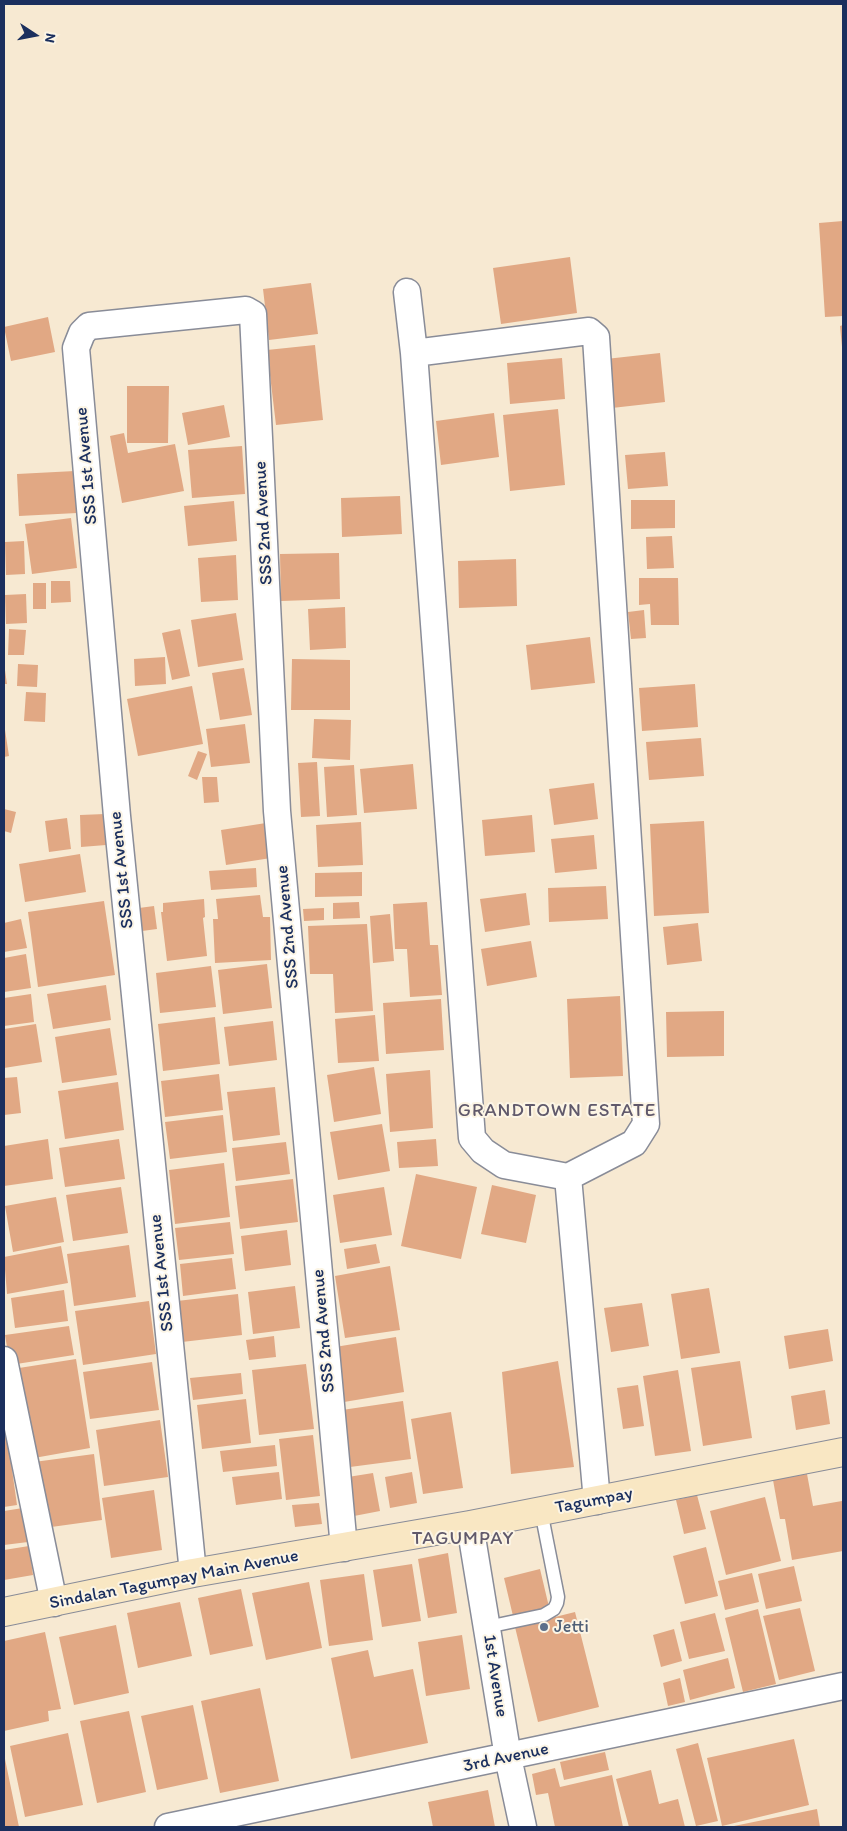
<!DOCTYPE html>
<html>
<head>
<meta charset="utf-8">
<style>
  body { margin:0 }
  #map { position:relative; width:847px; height:1831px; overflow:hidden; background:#f7e9d2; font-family:Itim,sans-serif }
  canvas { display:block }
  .frame { position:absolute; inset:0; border:5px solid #1b2f5e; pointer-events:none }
  .north { position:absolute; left:10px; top:10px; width:50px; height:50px; -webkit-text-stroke:4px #fcf5e5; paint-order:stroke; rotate:101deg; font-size:14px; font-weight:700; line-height:20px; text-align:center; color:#1b2f5e }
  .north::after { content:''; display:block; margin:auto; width:18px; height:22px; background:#1b2f5e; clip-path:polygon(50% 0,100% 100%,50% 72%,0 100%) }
</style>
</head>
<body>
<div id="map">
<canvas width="847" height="1831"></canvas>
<div class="frame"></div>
<div class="north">N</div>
</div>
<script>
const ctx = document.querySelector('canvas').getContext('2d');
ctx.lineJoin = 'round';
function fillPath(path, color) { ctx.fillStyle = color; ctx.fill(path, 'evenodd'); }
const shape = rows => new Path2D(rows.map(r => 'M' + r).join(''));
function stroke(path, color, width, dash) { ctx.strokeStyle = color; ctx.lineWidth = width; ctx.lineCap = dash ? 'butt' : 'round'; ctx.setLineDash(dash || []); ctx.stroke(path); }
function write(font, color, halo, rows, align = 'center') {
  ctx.font = font + ' Itim,sans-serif'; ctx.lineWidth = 4; ctx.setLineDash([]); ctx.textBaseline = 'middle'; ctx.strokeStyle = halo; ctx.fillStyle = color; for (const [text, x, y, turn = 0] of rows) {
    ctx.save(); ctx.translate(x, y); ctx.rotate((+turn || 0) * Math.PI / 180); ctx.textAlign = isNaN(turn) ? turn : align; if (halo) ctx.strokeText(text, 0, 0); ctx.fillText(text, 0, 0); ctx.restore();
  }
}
fillPath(shape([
  [843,221,843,316,825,317,819,223],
  [570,257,577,313,501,324,493,268],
  [311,283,318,334,269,340,263,289],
  [48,317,55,352,11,361,4,327],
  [843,325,843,347,842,347,840,326],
  [315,345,323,420,276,425,267,350],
  [660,353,665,402,612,408,606,359],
  [562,358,565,399,510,404,507,363],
  [127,386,169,386,168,443,127,443],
  [224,405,230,437,188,445,182,413],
  [558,409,565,485,510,491,503,415],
  [494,413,499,457,441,465,436,421],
  [124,433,128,453,175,444,184,491,122,503,110,436],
  [242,446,245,494,192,498,188,450],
  [665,452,668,486,628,489,625,455],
  [75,471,77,513,19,516,17,474],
  [400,496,402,534,342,537,341,498],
  [631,500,675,500,675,528,631,529],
  [234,501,237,541,188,546,184,506],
  [71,518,77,568,32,574,25,524],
  [672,536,674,568,647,569,646,537],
  [24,541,25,574,6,575,5,542],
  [339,553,340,599,281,601,280,554],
  [236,555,238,600,201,602,198,558],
  [516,559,517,606,459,608,458,561],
  [639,578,678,578,679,625,651,625,650,604,639,605],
  [51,581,70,581,71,602,51,603],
  [33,583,46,583,46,609,33,609],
  [26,594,27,623,6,624,5,595],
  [345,607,346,648,310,650,308,609],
  [644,610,646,638,631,639,628,612],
  [236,613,243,660,198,667,191,620],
  [9,629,26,630,24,655,8,655],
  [180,629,190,676,172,680,162,633],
  [590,637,595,683,531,690,526,645],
  [165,657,166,684,135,686,134,659],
  [292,659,350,660,350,710,291,710],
  [4,663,7,684,4,684],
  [18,664,38,665,37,687,17,686],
  [244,668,252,715,220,720,212,673],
  [695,684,698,727,642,731,639,688],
  [192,686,203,744,138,756,127,699],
  [26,692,46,693,45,722,24,721],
  [314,719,351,720,350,760,312,758],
  [4,723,9,756,4,757],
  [245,724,250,763,211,767,206,729],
  [701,738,704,776,649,780,646,742],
  [198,751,207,754,197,780,188,776],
  [317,762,320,816,301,817,298,763],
  [413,764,417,809,364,813,360,769],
  [354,765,357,815,327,817,324,767],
  [202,777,217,777,219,802,204,803],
  [594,783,598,819,554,825,549,789],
  [4,809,16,812,11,833,4,831],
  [105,814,106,845,81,847,80,815],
  [532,815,535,852,485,856,482,820],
  [67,818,71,849,49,852,45,821],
  [704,821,709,913,654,916,650,824],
  [361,822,363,865,318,867,316,825],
  [266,823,271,858,226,865,221,830],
  [594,835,597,869,555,873,551,839],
  [80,854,86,892,25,902,19,864],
  [256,868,257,887,211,890,209,871],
  [362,872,362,896,315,897,315,873],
  [606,886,608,919,549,922,548,888],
  [526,893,530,925,485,932,480,899],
  [260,895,263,917,270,917,271,960,215,963,213,919,218,919,216,899],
  [204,899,205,917,203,918,207,956,167,961,161,912,163,912,163,903],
  [104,901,115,975,38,987,28,912],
  [359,902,360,918,333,919,333,903],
  [427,902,430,945,438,945,442,995,410,997,407,949,395,949,393,904],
  [154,906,157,929,142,931,139,908],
  [324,908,324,920,304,921,303,909],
  [390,914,394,961,373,963,370,916],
  [21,919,27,948,4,952,4,923],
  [698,923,702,961,667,965,663,927],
  [367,924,373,1011,335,1013,333,974,310,974,308,926],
  [531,941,537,977,487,986,481,949],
  [26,954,31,988,4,992,4,958],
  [267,964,272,1008,223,1014,218,970],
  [211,966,216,1007,160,1013,156,973],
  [106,985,111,1020,53,1029,47,994],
  [31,994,34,1022,4,1026,4,998],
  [620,996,623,1076,570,1078,567,999],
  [441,999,444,1050,386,1054,383,1003],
  [724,1011,724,1056,667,1057,666,1012],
  [375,1015,379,1061,338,1063,335,1019],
  [215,1017,220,1064,163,1071,158,1024],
  [273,1021,277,1060,229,1066,224,1027],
  [36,1024,42,1062,4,1068,4,1029],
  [110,1028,117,1075,62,1083,55,1037],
  [374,1067,381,1114,334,1122,327,1075],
  [430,1070,433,1128,390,1132,386,1074],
  [219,1074,223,1110,165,1117,161,1081],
  [17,1077,21,1113,4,1115,4,1078],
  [118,1082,124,1130,65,1139,58,1091],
  [275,1087,280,1135,233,1141,227,1092],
  [223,1115,227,1152,170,1159,165,1122],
  [382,1124,390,1171,338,1180,330,1132],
  [48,1139,53,1179,4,1186,4,1146],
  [119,1139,125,1179,65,1187,59,1148],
  [436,1139,438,1166,399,1168,397,1142],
  [286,1142,290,1174,236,1181,232,1148],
  [224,1163,230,1217,175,1224,169,1170],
  [416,1174,477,1187,461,1259,401,1246],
  [293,1179,298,1222,240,1229,235,1186],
  [492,1185,536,1195,526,1243,481,1234],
  [121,1187,128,1233,73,1241,66,1195],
  [384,1187,392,1235,340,1243,333,1195],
  [56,1197,64,1242,13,1252,5,1206],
  [230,1222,234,1254,179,1260,175,1228],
  [287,1230,291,1265,245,1271,241,1236],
  [376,1244,380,1263,347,1269,344,1249],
  [129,1245,136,1297,74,1306,67,1254],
  [61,1246,68,1283,7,1294,4,1257],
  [232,1258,236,1289,183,1296,180,1264],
  [390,1266,400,1330,345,1338,335,1276],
  [295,1286,300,1328,253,1334,248,1292],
  [709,1288,720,1353,681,1359,671,1294],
  [64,1290,68,1321,15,1328,11,1298],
  [238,1294,242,1335,182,1342,177,1301],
  [149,1301,156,1354,83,1365,75,1311],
  [642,1303,649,1346,611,1352,604,1308],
  [69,1326,74,1355,10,1365,5,1335],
  [828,1329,833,1361,789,1369,784,1336],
  [274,1336,276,1357,249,1360,246,1340],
  [396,1337,404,1392,344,1402,335,1347],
  [76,1359,90,1448,34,1458,19,1368],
  [558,1361,574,1467,511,1474,502,1372],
  [740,1361,752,1438,703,1446,691,1368],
  [152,1362,159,1410,90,1419,83,1372],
  [306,1364,314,1429,259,1435,252,1370],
  [678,1370,691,1451,655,1456,643,1376],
  [241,1373,243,1394,193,1400,190,1378],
  [638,1385,644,1426,623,1429,617,1388],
  [825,1390,830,1424,796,1430,791,1396],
  [246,1399,251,1443,202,1449,197,1405],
  [403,1401,411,1459,350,1467,342,1410],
  [451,1412,463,1488,423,1494,411,1419],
  [160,1420,168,1477,104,1486,96,1430],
  [4,1434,7,1434,17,1505,4,1507],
  [313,1435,320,1496,286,1500,279,1439],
  [275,1445,277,1466,223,1472,220,1451],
  [94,1454,102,1520,44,1528,34,1462],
  [279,1472,282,1499,236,1505,232,1477],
  [412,1472,417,1503,390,1508,385,1477],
  [373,1473,380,1511,354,1516,348,1477],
  [807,1474,813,1506,842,1501,843,1551,792,1560,785,1519,780,1519,773,1480],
  [154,1490,162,1550,111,1558,102,1498],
  [697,1495,706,1529,684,1534,676,1500],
  [765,1497,781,1561,726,1575,710,1511],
  [319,1503,322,1524,295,1527,292,1505],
  [23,1508,28,1542,4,1545,4,1511],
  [29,1546,33,1575,4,1580,4,1550],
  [706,1547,718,1596,685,1604,673,1556],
  [448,1553,457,1613,428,1618,418,1559],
  [412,1564,421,1621,382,1627,373,1570],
  [794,1566,802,1601,766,1609,758,1574],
  [540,1569,549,1607,513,1616,504,1578],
  [752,1573,759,1602,725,1610,718,1581],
  [364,1574,373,1640,329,1646,320,1580],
  [309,1582,322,1648,266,1660,252,1593],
  [241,1589,253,1646,210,1655,198,1598],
  [180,1602,192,1656,138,1668,127,1613],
  [800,1608,815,1671,779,1680,763,1616],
  [758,1609,776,1684,743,1692,725,1618],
  [575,1612,599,1707,538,1722,515,1627],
  [715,1613,725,1651,689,1659,680,1622],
  [116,1625,129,1693,74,1705,59,1637],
  [674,1629,682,1661,661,1667,653,1635],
  [45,1632,61,1709,48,1711,49,1721,4,1731,4,1641],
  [462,1635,470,1689,426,1696,418,1642],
  [368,1650,374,1677,413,1669,428,1743,351,1759,331,1658],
  [728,1658,735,1688,690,1700,683,1670],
  [680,1678,685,1702,668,1706,663,1683],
  [260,1688,279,1781,220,1793,201,1701],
  [193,1705,208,1779,157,1790,141,1716],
  [129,1711,146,1792,97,1803,80,1721],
  [68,1733,83,1805,25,1817,10,1746],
  [794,1739,809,1805,722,1826,707,1758],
  [698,1743,718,1821,696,1826,676,1749],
  [605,1752,609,1770,564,1780,560,1762],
  [4,1759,5,1759,19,1827,4,1827],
  [555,1768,560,1787,612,1775,623,1827,555,1827,548,1793,536,1795,532,1774],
  [651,1770,659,1804,678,1799,685,1827,629,1827,616,1779],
  [488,1790,495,1827,433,1827,428,1802],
  [817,1809,820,1827,734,1827,734,1826]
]), '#e1a884');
const service = shape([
  [487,1627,544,1615,554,1609,557,1603,558,1597,541,1511]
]);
const minor = shape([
  [407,292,414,353,472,1138,483,1151,504,1165,568,1177,634,1143,646,1124,596,337,589,331,414,353],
  [568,1177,597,1501],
  [4,1360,54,1603],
  [470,1525,508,1757,523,1827],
  [193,1573,117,816,76,348,82,333,89,326,246,310,253,314,277,811,344,1548],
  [168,1827,843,1686]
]);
const secondary = shape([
  [4,1612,193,1573,470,1525,843,1452]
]);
stroke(service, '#898c98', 15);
stroke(minor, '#898c98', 29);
stroke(secondary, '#898c98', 30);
stroke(service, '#fff', 12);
stroke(minor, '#fff', 26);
stroke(secondary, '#f9e7c3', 28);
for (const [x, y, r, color] of [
  [544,1627,5,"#5c6f8a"]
]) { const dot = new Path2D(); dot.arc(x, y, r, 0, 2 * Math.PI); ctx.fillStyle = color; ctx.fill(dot); stroke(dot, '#fcf5e5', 2); }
write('18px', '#1b2f5e', '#fcf5e5', [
  ["SSS 1st Avenue",87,466,-95],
  ["SSS 2nd Avenue",264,523,-93],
  ["SSS 1st Avenue",122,870,-96],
  ["SSS 2nd Avenue",288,927,-95],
  ["SSS 1st Avenue",162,1273,-96],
  ["SSS 2nd Avenue",324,1331,-95],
  ["Tagumpay",594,1501,-11],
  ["Sindalan Tagumpay Main Avenue",174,1580,-11],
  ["1st Avenue",495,1676,81],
  ["3rd Avenue",506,1758,-12]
]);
write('18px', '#4e5e75', '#fcf5e5', [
  ["Jetti",554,1627]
], 'left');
ctx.letterSpacing = '1px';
write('19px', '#60596b', '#fcf5e5', [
  ["GRANDTOWN ESTATE",557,1111],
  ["TAGUMPAY",463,1539]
]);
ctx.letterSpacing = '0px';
</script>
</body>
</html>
